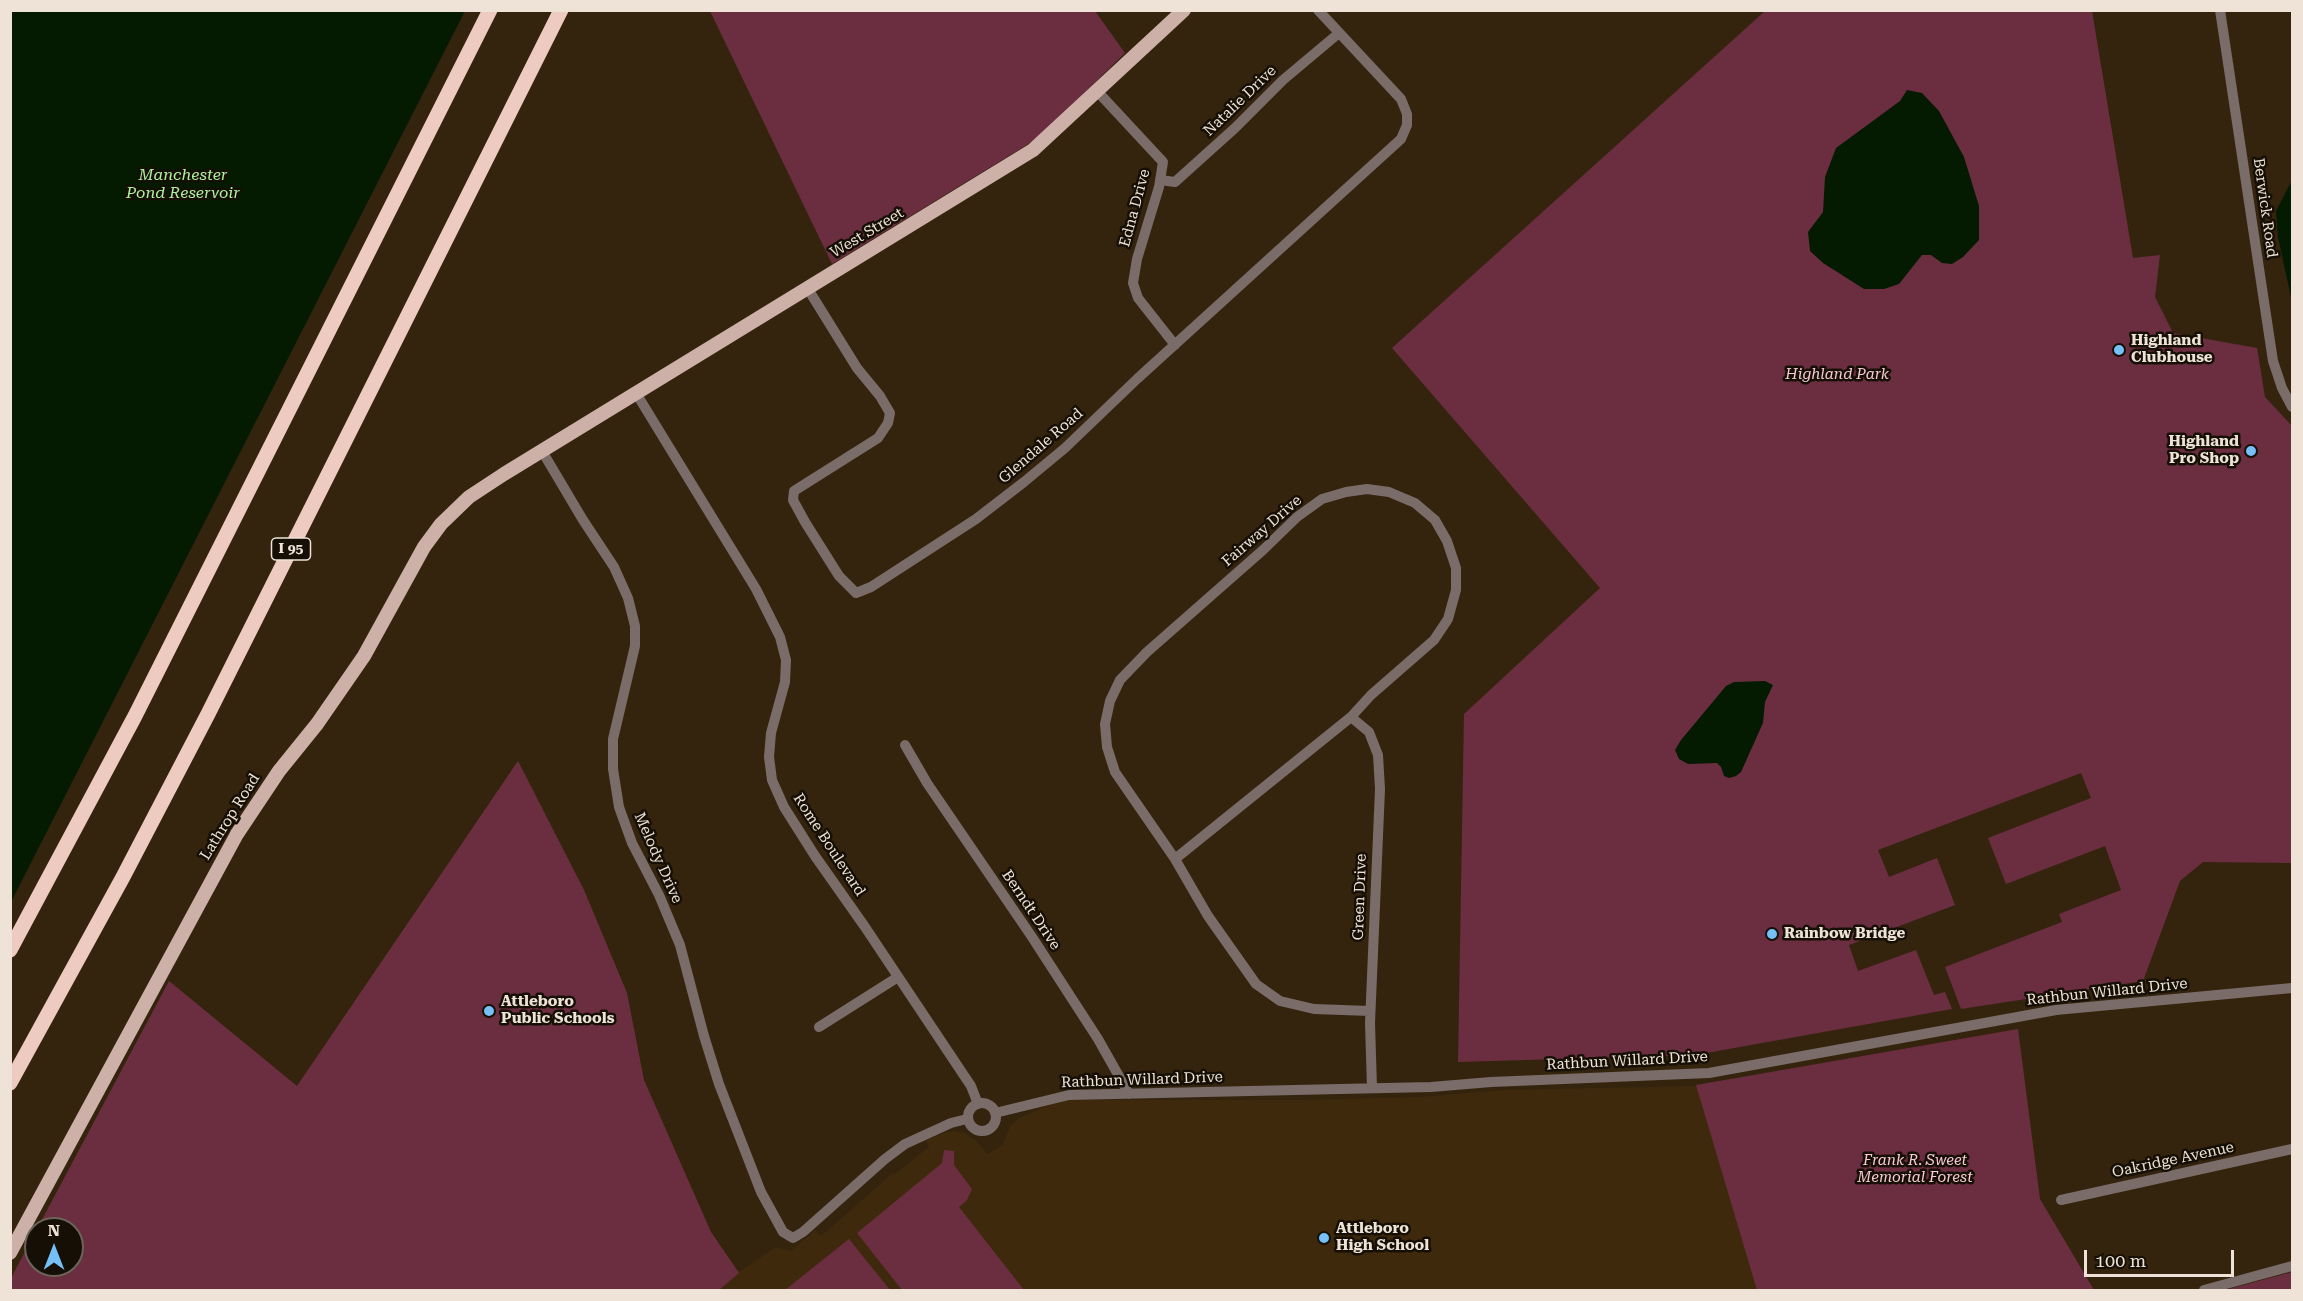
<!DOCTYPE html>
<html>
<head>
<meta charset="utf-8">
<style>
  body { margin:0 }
  #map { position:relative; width:2303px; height:1301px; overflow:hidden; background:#34240e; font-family:"Roboto Serif",serif }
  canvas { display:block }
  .frame { position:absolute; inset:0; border:12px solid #eee3d6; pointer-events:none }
  .north { position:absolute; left:24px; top:1217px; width:60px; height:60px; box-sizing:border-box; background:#160f06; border:2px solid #6c6459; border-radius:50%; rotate:0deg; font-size:16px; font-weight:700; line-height:24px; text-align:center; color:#eee3d6 }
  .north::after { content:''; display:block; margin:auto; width:21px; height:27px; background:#75c0f6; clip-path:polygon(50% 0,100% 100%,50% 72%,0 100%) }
  .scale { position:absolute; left:2084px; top:1250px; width:150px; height:27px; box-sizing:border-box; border:3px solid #eee3d6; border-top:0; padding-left:8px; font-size:18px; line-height:21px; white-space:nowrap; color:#eee3d6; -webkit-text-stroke:4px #160f06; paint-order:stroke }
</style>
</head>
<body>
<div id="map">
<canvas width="2303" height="1301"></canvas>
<div class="frame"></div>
<div class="north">N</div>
<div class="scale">100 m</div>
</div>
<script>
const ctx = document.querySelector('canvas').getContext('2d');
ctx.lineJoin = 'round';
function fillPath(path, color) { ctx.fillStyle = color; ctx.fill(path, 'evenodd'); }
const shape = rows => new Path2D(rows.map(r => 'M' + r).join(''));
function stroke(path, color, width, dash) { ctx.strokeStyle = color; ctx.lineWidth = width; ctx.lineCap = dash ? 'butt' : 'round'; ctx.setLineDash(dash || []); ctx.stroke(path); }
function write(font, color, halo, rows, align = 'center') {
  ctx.font = font + ' "Roboto Serif",serif'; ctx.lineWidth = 5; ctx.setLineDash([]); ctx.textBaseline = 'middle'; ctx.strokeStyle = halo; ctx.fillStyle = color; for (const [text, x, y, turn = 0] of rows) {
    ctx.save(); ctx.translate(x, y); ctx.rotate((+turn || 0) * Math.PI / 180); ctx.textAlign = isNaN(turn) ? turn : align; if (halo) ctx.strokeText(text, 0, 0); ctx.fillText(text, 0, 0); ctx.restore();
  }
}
fillPath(shape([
  [518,761,584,890,627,993,644,1080,711,1232,739,1272,776,1247,791,1251,815,1230,821,1236,893,1173,895,1174,929,1147,926,1140,946,1132,954,1131,965,1133,975,1140,988,1154,1003,1145,1010,1126,1019,1118,1049,1105,1068,1100,1301,1100,1419,1097,1506,1090,1693,1086,2018,1029,2040,1199,2094,1290,11,1290,11,1278,36,1231,36,1265,72,1265,72,1229,37,1229,169,981,297,1086]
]), '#3e290d');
fillPath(shape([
  [710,11,1095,11,1125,53,1038,138,832,264],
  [1765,11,2092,11,2133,258,2160,255,2155,297,2173,333,2257,348,2265,397,2292,426,2292,863,2203,862,2180,881,2143,981,1961,1009,1945,967,2062,922,2059,914,2121,890,2105,846,2006,884,1988,838,2091,798,2081,773,1878,850,1889,877,1937,858,1955,905,1849,945,1858,971,1916,950,1934,995,1945,992,1952,1009,1695,1055,1458,1062,1464,714,1600,588,1392,348],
  [518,761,584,890,627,993,644,1080,711,1232,739,1273,719,1290,11,1290,11,1278,36,1231,36,1265,72,1265,72,1229,37,1229,169,981,297,1086],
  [2018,1029,2040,1199,2094,1290,1757,1290,1696,1085],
  [944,1150,954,1151,954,1165,972,1189,967,1200,959,1207,1024,1290,902,1290,857,1233,942,1163],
  [849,1239,890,1290,785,1290],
  [2292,1272,2292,1290,2223,1290,2229,1289]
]), '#6b2e40');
fillPath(shape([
  [11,10,465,11,11,902,10,11],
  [1907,90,1922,93,1939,111,1964,157,1979,206,1979,240,1963,257,1952,264,1942,263,1931,255,1922,255,1899,284,1884,289,1864,289,1823,263,1810,251,1808,232,1823,212,1825,177,1836,148,1900,101],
  [2292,180,2292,302,2278,237,2276,211],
  [1765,681,1773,685,1765,702,1763,723,1741,772,1736,776,1729,778,1724,776,1721,767,1717,763,1688,764,1679,759,1675,750,1681,740,1726,686,1734,682]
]), '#041b01');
stroke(shape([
  [2220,10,2273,361,2282,388,2292,407],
  [1097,91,1163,162,1159,187,1137,259,1133,283,1138,298,1175,345],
  [1160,180,1175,182,1235,128,1283,80,1339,33],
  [808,289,857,368,880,396,890,413,888,423,878,438,794,491,793,500,805,522,839,576,856,593,871,587,976,519,1024,482,1065,448,1137,379,1401,139,1407,125,1407,114,1401,99,1318,10],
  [636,393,756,589,780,637,786,660,785,682,771,733,769,757,772,780,784,807,815,856,865,927,971,1086,978,1104],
  [542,451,583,520,614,567,628,598,635,626,635,646,613,739,613,769,619,807,632,843,659,895,680,945,704,1036,719,1084,761,1192,783,1232,793,1238,803,1232,885,1159,905,1144,951,1123,967,1119],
  [1351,717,1369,732,1378,755,1380,789,1370,1023,1372,1088],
  [905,745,927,783,1032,937,1098,1039,1129,1094],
  [1175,859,1351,717,1371,695,1434,640,1448,619,1456,590,1456,568,1447,541,1435,520,1415,503,1389,492,1367,489,1346,492,1322,499,1297,517,1263,550,1147,652,1120,680,1110,701,1105,724,1107,747,1115,772,1175,859,1208,916,1256,984,1280,1001,1314,1009,1370,1011],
  [819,1027,898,977],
  '968 1117a14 14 0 1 1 28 0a14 14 0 1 1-28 0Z',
  [995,1113,1069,1095,1431,1087,1491,1082,1709,1073,2056,1010,2292,988],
  [2061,1200,2292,1149],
  [2204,1290,2292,1266]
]), '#7a6c68', 10);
stroke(shape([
  [10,1253,237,834,279,771,317,724,364,656,424,547,441,524,469,497,504,474,1033,150,1184,10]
]), '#cdb0a7', 14);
stroke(shape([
  [10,950,135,716,490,10],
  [10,1083,123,877,208,714,561,10]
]), '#eecbc1', 15);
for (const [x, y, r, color] of [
  [2119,350,6,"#75c0f6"],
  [2251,451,6,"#75c0f6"],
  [1772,934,6,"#75c0f6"],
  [489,1011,6,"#75c0f6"],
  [1324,1238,6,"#75c0f6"]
]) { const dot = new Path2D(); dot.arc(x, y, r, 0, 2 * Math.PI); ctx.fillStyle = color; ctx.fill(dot); stroke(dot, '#160f06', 2); }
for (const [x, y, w] of [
  [291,549,39]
]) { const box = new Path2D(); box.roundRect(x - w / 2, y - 11, w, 22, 4.5); ctx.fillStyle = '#160f06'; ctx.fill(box); stroke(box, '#eee3d6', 1.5); }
write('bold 14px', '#eee3d6', null, [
  ["I 95",291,549]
]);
write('15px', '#eee3d6', '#160f06', [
  ["Natalie Drive",1240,101,-44],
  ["Edna Drive",1135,208,-75],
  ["Berwick Road",2265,208,82],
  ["West Street",867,233,-31],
  ["Glendale Road",1041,446,-41],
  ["Fairway Drive",1262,531,-41],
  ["Lathrop Road",230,817,-58],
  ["Rome Boulevard",829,845,57],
  ["Melody Drive",658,858,66],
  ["Green Drive",1360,897,-88],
  ["Berndt Drive",1031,910,56],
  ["Rathbun Willard Drive",2107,992,-6],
  ["Rathbun Willard Drive",1627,1061,-3],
  ["Rathbun Willard Drive",1142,1080,-2],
  ["Oakridge Avenue",2173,1160,-12]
]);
write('bold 15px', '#eee3d6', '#160f06', [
  ["Highland",2131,341],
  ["Clubhouse",2131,358],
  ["Highland",2239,442,"right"],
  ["Pro Shop",2239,459,"right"],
  ["Rainbow Bridge",1784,934],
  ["Attleboro",501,1002],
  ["Public Schools",501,1019],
  ["Attleboro",1336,1229],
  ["High School",1336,1246]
], 'left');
write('italic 15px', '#f7cad4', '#160f06', [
  ["Highland Park",1837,375],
  ["Frank R. Sweet",1915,1161],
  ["Memorial Forest",1915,1178]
]);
write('italic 16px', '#aef29e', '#160f06', [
  ["Manchester",183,175],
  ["Pond Reservoir",183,193]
]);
</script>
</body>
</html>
